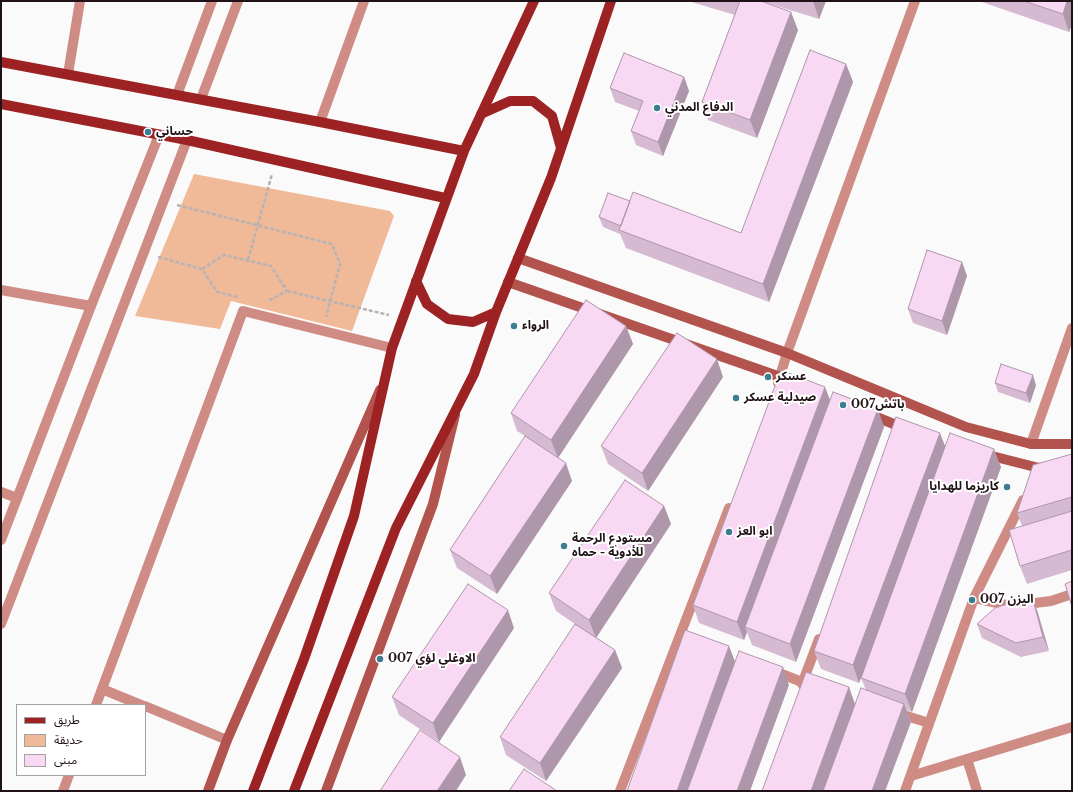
<!DOCTYPE html>
<html>
<head>
<meta charset="utf-8">
<style>
  body { margin:0 }
  #map { position:relative; width:1073px; height:792px; overflow:hidden; background:#fafafa; font-family:"Libre Baskerville","Noto Sans Arabic",serif }
  canvas { display:block }
  .frame { position:absolute; inset:0; border:2px solid #1f1115; pointer-events:none }
  .legend { position:absolute; left:16px; top:704px; width:130px; height:72px; box-sizing:border-box; background:#fff; border:1px solid #a5a0a1; margin:0; padding:5px 7px; list-style:none; font-size:12px; color:#1f1115 }
  .legend li { display:flex; align-items:center; gap:8px; height:20px }
  .legend b { width:20px; border:1px solid #a5a0a1 }
</style>
</head>
<body>
<div id="map">
<canvas width="1073" height="792"></canvas>
<div class="frame"></div>
<ul class="legend">
<li><b style="height:5px;background:#9c2223"></b>طريق</li>
<li><b style="height:11px;background:#f0b998"></b>حديقة</li>
<li><b style="height:11px;background:#f8d8f3"></b>مبنى</li>
</ul>
</div>
<script>
const ctx = document.querySelector('canvas').getContext('2d');
ctx.lineJoin = 'round';
function fillPath(path, color) { ctx.fillStyle = color; ctx.fill(path, 'evenodd'); }
const shape = rows => new Path2D(rows.map(r => 'M' + r).join(''));
function stroke(path, color, width, dash) { ctx.strokeStyle = color; ctx.lineWidth = width; ctx.lineCap = dash ? 'butt' : 'round'; ctx.setLineDash(dash || []); ctx.stroke(path); }
function write(font, color, halo, rows, align = 'center') {
  ctx.font = font + ' "Libre Baskerville","Noto Sans Arabic",serif'; ctx.lineWidth = 4; ctx.setLineDash([]); ctx.textBaseline = 'middle'; ctx.strokeStyle = halo; ctx.fillStyle = color; for (const [text, x, y, turn = 0] of rows) {
    ctx.save(); ctx.translate(x, y); ctx.rotate((+turn || 0) * Math.PI / 180); ctx.textAlign = isNaN(turn) ? turn : align; if (halo) ctx.strokeText(text, 0, 0); ctx.fillText(text, 0, 0); ctx.restore();
  }
}
fillPath(shape([
  [194,174,390,211,394,216,352,331,231,301,220,329,135,316]
]), '#f0b998');
stroke(shape([
  [177,205,332,244,340,264,326,317],
  [158,257,202,269,217,292,238,297],
  [248,260,272,174],
  [202,269,224,255,271,266,287,291,268,301],
  [287,291,389,315]
]), '#b7b2b4', 2.5, [4, 2]);
stroke(shape([
  [68,74,80,1],
  [177,95,212,1],
  [201,99,238,1],
  [320,122,364,1],
  [1,290,91,306],
  [778,383,787,353,915,1],
  [1031,444,1072,328],
  [1,492,17,498],
  [974,598,1011,606,1051,601,1072,594],
  [774,671,807,684],
  [802,684,819,639],
  [102,689,141,705],
  [96,705,243,311,392,348],
  [145,706,227,740],
  [897,713,929,723],
  [967,759,977,791],
  [911,776,1072,727],
  [63,791,69,775],
  [620,791,729,508],
  [905,791,974,598,1023,500]
]), '#cf8c85', 10);
stroke(shape([
  [1,540,91,306,159,135],
  [1,624,187,140]
]), '#cf8c85', 10);
stroke(shape([
  [518,258,787,353,966,427,1031,444,1072,444],
  [508,282,792,381],
  [869,414,906,429],
  [984,454,1039,468,1072,463],
  [208,791,227,740,380,390],
  [326,791,433,504,455,415]
]), '#b3534d', 10);
stroke(shape([
  [1,62,320,122,464,151],
  [1,104,187,140,445,198],
  [481,114,510,101,533,101,552,116,561,148],
  [416,281,427,304,448,319,473,322,496,312],
  [253,791,304,659,354,516,392,348,464,151,534,1],
  [294,791,396,528,474,374,496,312,551,178,611,1]
]), '#9c2223', 10);
fillPath(shape([
  [688,1,826,1,819,19,764,2,798,30,757,138,708,120,702,102,735,15],
  [979,1,1072,1,1072,24,1069,32],
  [846,64,853,82,769,302,626,248,620,234,603,227,599,217,630,201,741,233],
  [684,77,689,91,663,156,636,145,631,131,639,111,615,102,610,88],
  [962,262,967,276,947,335,913,323,908,309],
  [626,326,633,344,558,458,572,481,497,594,457,568,450,550,525,436,517,431,511,413],
  [723,377,648,491,608,464,601,446],
  [995,383,1036,385,1030,403,998,392],
  [830,400,884,427,796,662,752,645,747,632,744,640,699,623,693,605],
  [945,447,1001,467,912,712,906,710,911,722,885,791,762,791,849,687,855,704,866,690,861,678,859,683,821,669,814,651],
  [1072,454,1072,570,1027,584,1020,566,1022,526,1017,513],
  [664,506,671,524,596,638,615,650,622,668,546,781,506,755,500,737,575,624,556,611,549,593],
  [1037,610,1049,651,1021,657,982,638,977,624],
  [514,628,439,742,399,715,392,697]
]), '#d5bad1');
fillPath(shape([
  [813,1,826,1,819,19],
  [1067,1,1072,1,1072,24,1069,32,1063,14],
  [791,12,798,30,757,138,750,120],
  [846,64,853,82,769,302,763,284],
  [684,77,689,91,663,156,658,142],
  [962,262,967,276,947,335,942,321],
  [626,326,633,344,558,458,551,440],
  [717,359,723,377,648,491,642,473],
  [1033,375,1036,385,1030,403,1026,393],
  [825,387,832,405,745,627,747,632,744,640,737,622],
  [878,409,884,427,796,662,790,644],
  [940,433,947,451,859,683,853,665],
  [994,449,1001,467,912,712,905,694],
  [566,463,572,481,497,594,490,576],
  [664,506,671,524,596,638,589,620],
  [1032,596,1037,610,1049,651,1043,637],
  [508,610,514,628,439,742,433,723],
  [729,646,736,664,690,791,677,791],
  [615,650,622,668,546,781,540,763],
  [783,667,789,685,750,791,737,791],
  [849,687,855,705,824,791,811,791],
  [904,704,911,722,885,791,872,791],
  [460,757,466,775,456,791,437,791]
]), '#ae97aa');
const building = shape([
  [740,1,761,1,791,12,750,120,702,102,740,1],
  [1024,1,1067,1,1063,14,1024,1],
  [810,50,846,64,763,284,619,230,633,192,741,233,810,50],
  [624,53,684,77,658,142,631,131,643,101,610,88,624,53],
  [608,193,630,201,621,226,599,217,608,193],
  [927,250,962,262,942,321,908,309,927,250],
  [586,300,626,326,551,440,511,413,586,300],
  [677,333,717,359,642,473,601,446,677,333],
  [1001,364,1033,375,1026,393,995,383,1001,364],
  [781,370,825,387,737,622,693,605,781,370],
  [833,392,878,409,790,644,745,627,833,392],
  [896,417,940,433,853,665,814,651,896,417],
  [950,433,994,449,905,694,861,678,950,433],
  [525,436,566,463,490,576,450,550,525,436],
  [1072,454,1072,497,1017,513,1033,465,1072,454],
  [625,480,664,506,589,620,549,593,625,480],
  [1072,511,1072,550,1020,566,1009,530,1072,511],
  [1072,581,1072,607,1065,584,1072,581],
  [468,584,508,610,433,723,392,697,468,584],
  [1032,596,1043,637,1016,643,977,624,995,608,1032,596],
  [575,624,615,650,540,763,500,737,575,624],
  [685,630,729,646,677,791,627,791,685,630],
  [739,651,783,667,737,791,687,791,739,651],
  [806,672,849,687,811,791,762,791,806,672],
  [861,688,904,704,872,791,823,791,861,688],
  [420,730,460,757,437,791,380,791,420,730],
  [524,769,557,791,509,791,524,769]
]);
fillPath(building, '#f8d8f3');
stroke(building, '#ae97aa', 1);
for (const [x, y, r, color] of [
  [657,108,4,"#3e7c92"],
  [148,132,4,"#3e7c92"],
  [514,326,4,"#3e7c92"],
  [768,377,4,"#3e7c92"],
  [736,398,4,"#3e7c92"],
  [843,405,4,"#3e7c92"],
  [1007,487,4,"#3e7c92"],
  [729,532,4,"#3e7c92"],
  [564,546,4,"#3e7c92"],
  [972,600,4,"#3e7c92"],
  [380,659,4,"#3e7c92"]
]) { const dot = new Path2D(); dot.arc(x, y, r, 0, 2 * Math.PI); ctx.fillStyle = color; ctx.fill(dot); stroke(dot, '#fff', 1.5); }
write('bold 12px', '#1f1115', '#fff', [
  ["الدفاع المدني",665,108],
  ["حساني",156,132],
  ["الرواء",522,326],
  ["عسكر",776,377],
  ["صيدلية عسكر",744,398],
  ["باتش007",851,405],
  ["كاريزما للهدايا",999,487,"right"],
  ["ابو العز",737,532],
  ["مستودع الرحمة",572,539],
  ["للأدوية - حماه",572,553],
  ["اليزن 007",980,600],
  ["الاوغلي لؤي 007",388,659]
], 'left');
</script>
</body>
</html>
